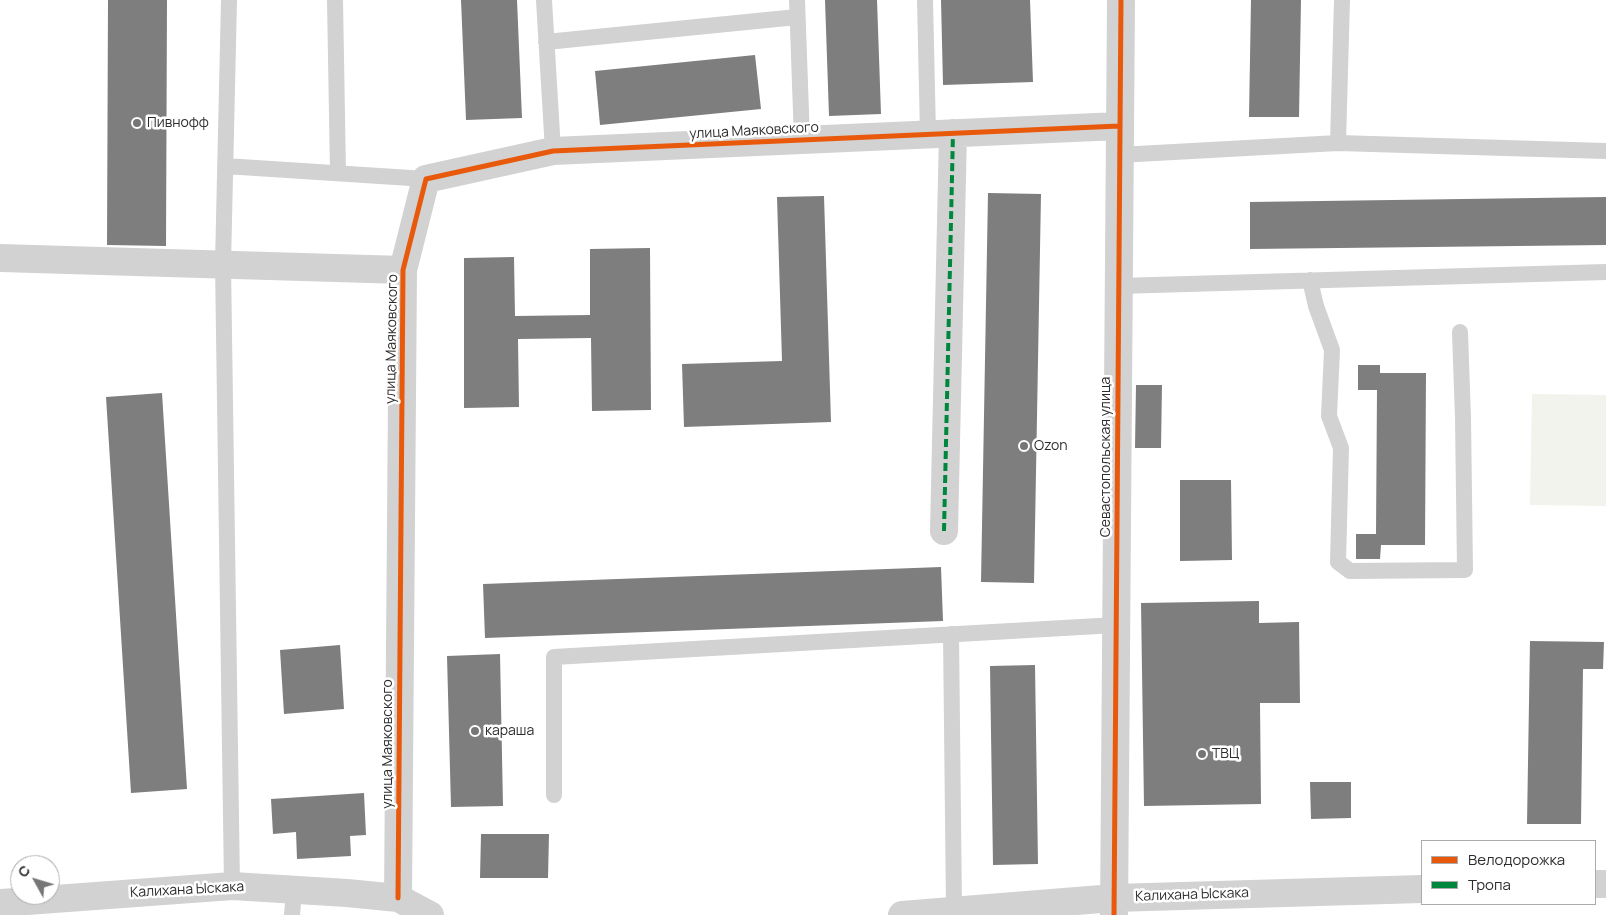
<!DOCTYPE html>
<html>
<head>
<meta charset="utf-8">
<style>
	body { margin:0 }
	#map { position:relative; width:1606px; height:915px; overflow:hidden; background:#fff; font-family:Manrope,sans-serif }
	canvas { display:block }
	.legend { position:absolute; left:1421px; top:840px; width:175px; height:65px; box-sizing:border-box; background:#fff; border:1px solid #ababab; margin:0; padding:6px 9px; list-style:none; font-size:15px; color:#2d2d2d }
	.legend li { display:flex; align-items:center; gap:10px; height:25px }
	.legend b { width:25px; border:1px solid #ababab }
	.north { position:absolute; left:10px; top:855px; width:50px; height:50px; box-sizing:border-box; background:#fff; border:1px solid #ababab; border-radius:50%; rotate:309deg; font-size:14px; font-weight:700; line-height:20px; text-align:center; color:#2d2d2d }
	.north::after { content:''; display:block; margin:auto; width:18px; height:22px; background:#767676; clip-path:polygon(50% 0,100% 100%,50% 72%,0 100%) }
</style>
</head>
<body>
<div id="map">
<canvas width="1606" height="915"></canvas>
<ul class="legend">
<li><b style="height:6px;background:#e8590c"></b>Велодорожка</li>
<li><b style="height:6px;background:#00873e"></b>Тропа</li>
</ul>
<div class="north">С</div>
</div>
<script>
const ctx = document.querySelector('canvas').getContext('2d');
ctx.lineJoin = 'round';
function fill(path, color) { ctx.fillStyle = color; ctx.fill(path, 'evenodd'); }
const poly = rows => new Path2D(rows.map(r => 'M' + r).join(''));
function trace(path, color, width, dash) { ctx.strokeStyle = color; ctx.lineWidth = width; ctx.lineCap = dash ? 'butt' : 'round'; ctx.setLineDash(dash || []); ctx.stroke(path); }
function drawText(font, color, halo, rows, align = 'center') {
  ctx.font = font + ' Manrope,sans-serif'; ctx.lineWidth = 5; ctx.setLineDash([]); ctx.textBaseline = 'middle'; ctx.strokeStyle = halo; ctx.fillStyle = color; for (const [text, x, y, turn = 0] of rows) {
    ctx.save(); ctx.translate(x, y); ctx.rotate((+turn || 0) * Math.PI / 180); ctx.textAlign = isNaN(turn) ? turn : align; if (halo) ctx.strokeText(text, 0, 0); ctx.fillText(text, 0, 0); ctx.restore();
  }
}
fill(poly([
	[1532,394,1606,395,1606,506,1530,505]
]), '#f1f3ec');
fill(poly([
	[108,0,167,0,166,246,107,245],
	[461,0,517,0,522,118,466,120],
	[825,0,877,0,881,114,829,116],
	[941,0,1030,0,1033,82,943,85],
	[1251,0,1301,0,1299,117,1249,117],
	[755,55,761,109,600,125,595,71],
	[988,193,1041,194,1034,583,981,582],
	[824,196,831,422,684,427,682,364,782,361,777,197],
	[1606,197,1606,245,1250,249,1250,202],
	[650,248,651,410,592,411,591,338,518,339,519,407,464,408,464,258,514,257,515,316,590,315,590,249],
	[1358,365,1380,365,1380,373,1426,373,1425,545,1381,545,1380,559,1356,559,1356,534,1376,534,1377,390,1358,390],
	[1136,385,1162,385,1161,448,1135,448],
	[162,393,187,789,131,793,106,397],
	[1180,480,1231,480,1232,560,1180,561],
	[941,567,943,621,485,638,483,584],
	[1259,601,1259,623,1299,622,1300,703,1260,703,1261,804,1144,806,1141,603],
	[1530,641,1604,642,1603,669,1583,669,1581,824,1527,824],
	[340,645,344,709,284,714,280,650],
	[500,654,503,806,451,807,447,656],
	[1035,665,1038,864,993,865,990,666],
	[1310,782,1351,782,1351,818,1311,819],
	[364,793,366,835,350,836,351,856,297,859,296,832,273,834,271,799],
	[481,834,549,834,548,878,480,878]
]), '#7e7e7e');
trace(poly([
	[229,0,223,264,232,886],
	[335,0,338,173],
	[544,0,553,151],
	[797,0,802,140],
	[925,0,928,134],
	[546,42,797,17],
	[1338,143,1606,151],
	[1119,155,1338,143,1342,0],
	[225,166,426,179],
	[1310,280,1316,306,1332,350,1329,416,1341,448,1338,562,1350,571,1465,570,1463,418,1460,332],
	[1118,286,1606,272],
	[951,634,954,910],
	[554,795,554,657,1116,625],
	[292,915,294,890]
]), '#d2d2d2', 16);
trace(poly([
	[0,258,403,270],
	[944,531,953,133],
	[1595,884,1606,884],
	[398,898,403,270,426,179,553,151,1119,126],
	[0,903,232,886,347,893,398,898,430,915],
	[902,915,1114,898,1422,889],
	[1114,915,1121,0]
]), '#d2d2d2', 28);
trace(poly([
	[944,531,953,133]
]), '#00873e', 4, [8, 4]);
trace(poly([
	[398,898,403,270,426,179,553,151,1119,126],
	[1114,915,1121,0]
]), '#e8590c', 5);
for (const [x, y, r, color] of [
	[137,123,5,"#767676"],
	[1024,446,5,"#767676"],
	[475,731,5,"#767676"],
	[1202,754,5,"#767676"]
]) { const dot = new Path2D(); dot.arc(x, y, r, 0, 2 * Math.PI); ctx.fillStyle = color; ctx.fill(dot); trace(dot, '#fff', 2); }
drawText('14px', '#2d2d2d', '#fff', [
	["Пивнофф",147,123],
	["Ozon",1034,446],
	["караша",485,731],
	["ТВЦ",1212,754]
], 'left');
drawText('14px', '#2d2d2d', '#fff', [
	["улица Маяковского",754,131,-3],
	["улица Маяковского",392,339,-89],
	["Севастопольская улица",1106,457,-90],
	["улица Маяковского",388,744,-90],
	["Калихана Ыскака",187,890,-3],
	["Калихана Ыскака",1192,895,-2]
]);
</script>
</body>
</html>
